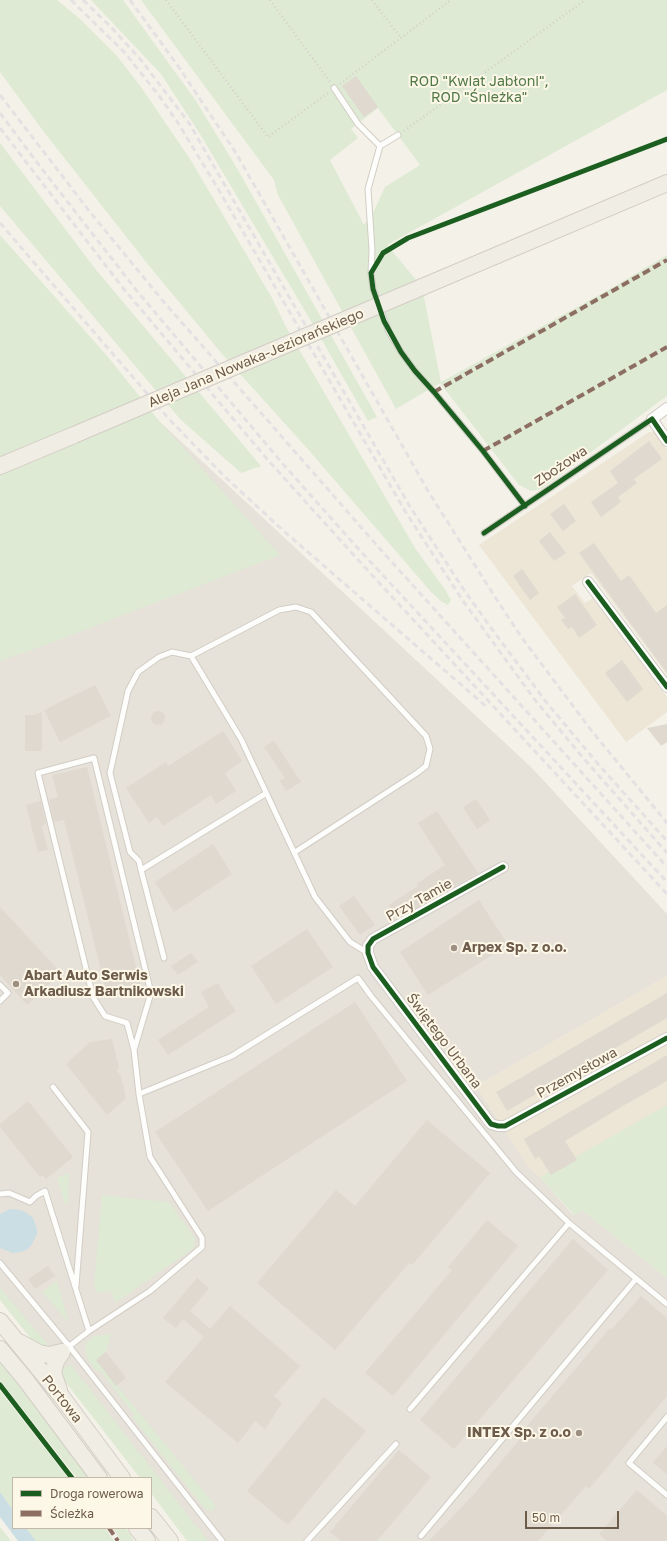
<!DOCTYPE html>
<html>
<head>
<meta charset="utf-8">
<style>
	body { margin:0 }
	#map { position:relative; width:667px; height:1541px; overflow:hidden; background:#f4f1e8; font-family:"Golos Text",sans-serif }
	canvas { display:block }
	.legend { position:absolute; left:12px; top:1477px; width:140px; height:52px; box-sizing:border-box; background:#fdf7e7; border:1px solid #c4b9a9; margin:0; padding:5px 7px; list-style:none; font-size:12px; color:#6e5c4b }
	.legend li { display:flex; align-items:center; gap:8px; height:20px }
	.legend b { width:20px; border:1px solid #c4b9a9 }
	.scale { position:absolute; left:525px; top:1511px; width:94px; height:18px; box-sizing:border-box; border:2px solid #6e5c4b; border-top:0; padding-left:5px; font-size:12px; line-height:14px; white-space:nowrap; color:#6e5c4b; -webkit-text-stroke:3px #fdf7e7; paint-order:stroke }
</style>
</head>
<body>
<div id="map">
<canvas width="667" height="1541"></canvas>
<ul class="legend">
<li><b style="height:5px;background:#1b5e20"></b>Droga rowerowa</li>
<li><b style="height:5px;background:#8d6e63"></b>Ścieżka</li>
</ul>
<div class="scale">50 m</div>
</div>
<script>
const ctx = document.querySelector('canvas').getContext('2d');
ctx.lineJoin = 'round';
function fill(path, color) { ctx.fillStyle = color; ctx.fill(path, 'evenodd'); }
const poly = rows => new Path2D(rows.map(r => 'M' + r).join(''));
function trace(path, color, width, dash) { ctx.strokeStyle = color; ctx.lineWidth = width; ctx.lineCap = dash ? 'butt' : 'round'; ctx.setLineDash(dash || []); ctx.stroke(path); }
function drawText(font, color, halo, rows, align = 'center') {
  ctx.font = font + ' "Golos Text",sans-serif'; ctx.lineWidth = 4; ctx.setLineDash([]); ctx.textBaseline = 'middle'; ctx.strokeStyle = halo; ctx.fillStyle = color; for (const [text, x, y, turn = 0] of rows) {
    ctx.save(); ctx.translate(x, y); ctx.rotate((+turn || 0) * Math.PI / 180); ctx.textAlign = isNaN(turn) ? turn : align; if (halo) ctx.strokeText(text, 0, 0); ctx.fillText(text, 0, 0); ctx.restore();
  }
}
fill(poly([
	[649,432,655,432,667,450,667,675,591,573,572,586,585,603,593,598,667,697,667,712,626,742,479,545],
	[667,976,667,1278,583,1211,574,1215,540,1177,529,1168,476,1086]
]), '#ede5d5');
fill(poly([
	[160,422,532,768,667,914,667,976,476,1086,529,1168,540,1177,573,1215,583,1211,667,1278,667,1541,195,1541,151,1478,146,1478,37,1339,0,1297,0,492]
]), '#e6e1d9');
fill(poly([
	[0,0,57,0,80,19,117,56,141,87,190,159,272,298,286,327,415,548,446,591,451,600,448,605,442,602,432,593,306,447,222,354,146,262,44,132,0,72],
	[91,0,123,0,196,101,238,170,377,417,368,421,311,321,200,134,161,74],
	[141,0,667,0,667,90,387,245,422,287,441,382,610,289,667,255,667,396,541,489,531,491,519,485,440,383,396,409,278,195,274,180],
	[378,108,420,165,385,187,374,211,364,225,330,160,358,138,351,129],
	[0,143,97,271,261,466,241,473,180,419,0,206],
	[0,235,108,357,160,422,280,555,48,644,0,661],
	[667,1105,667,1278,583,1211,574,1215,540,1177],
	[69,1173,68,1203,67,1204,65,1203,57,1178],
	[102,1195,169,1202,195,1238,194,1248,115,1303,111,1291,97,1293,94,1285],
	[57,1281,69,1323,42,1292],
	[0,1288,50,1347,37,1345,31,1339,0,1300],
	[111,1334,106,1352,96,1360,216,1506,213,1510,210,1511,204,1508,132,1417,134,1415,100,1370,97,1372,88,1360,85,1351,85,1345,87,1342,94,1336],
	[0,1362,12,1377,89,1478,77,1478,0,1380],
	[68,1365,72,1366,208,1541,187,1541,151,1493,151,1478,140,1478,64,1380,62,1373,64,1368],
	[0,1391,68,1478,13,1478,13,1510,0,1492],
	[0,1527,11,1541,0,1541],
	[26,1528,105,1528,114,1541,36,1541],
	[113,1528,126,1528,134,1541,121,1541]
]), '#deead3');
fill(poly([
	[13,1209,24,1211,33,1218,37,1229,37,1234,32,1244,29,1248,24,1251,13,1253,0,1248,0,1214,8,1210],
	[0,1492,13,1510,13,1528,26,1528,36,1541,18,1541,0,1517]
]), '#cadee3');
fill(poly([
	[356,76,378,107,364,117,342,86],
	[649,441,662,459,634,479,637,483,618,497,621,502,601,517,591,502,618,483,610,471],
	[564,504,576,521,563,531,550,514],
	[550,532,566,553,554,561,539,541],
	[594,543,621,581,629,575,656,613,667,605,667,673,579,553],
	[522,569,539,593,530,600,513,576],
	[575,594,597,625,579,638,572,627,568,629,561,620,565,618,557,607],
	[622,660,643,689,627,702,605,673],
	[95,685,111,716,60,742,44,710],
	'151 718a7 7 0 1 1 14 0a7 7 0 1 1-14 0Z',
	[42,712,42,751,25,751,25,715,35,715],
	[667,724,667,742,661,746,647,728],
	[223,731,242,761,225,773,236,791,216,804,211,795,163,826,157,817,149,823,126,788,166,762,168,766],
	[274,741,301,782,286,791,280,781,285,778,264,747],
	[87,767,142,991,108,999,64,820,54,822,49,799,58,797,52,775],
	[476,799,490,820,477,829,463,807],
	[41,801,46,824,42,826,48,850,38,852,26,805],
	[437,811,478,873,398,918,389,905,418,886,417,884,425,878,445,865,418,823],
	[213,844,232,874,174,912,155,882],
	[354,896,375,925,360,935,339,906],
	[479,900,508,945,428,995,400,952],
	[0,907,61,973,27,1005,0,975],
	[307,929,333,967,276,1004,251,966],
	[191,953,198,962,178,975,171,966],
	[218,983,225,996,236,1011,168,1055,158,1040,209,1007,201,992],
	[667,993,667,1018,507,1111,496,1092],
	[355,1002,407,1081,208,1211,155,1132],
	[112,1039,119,1068,116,1070,121,1076,126,1098,107,1115,66,1064,90,1042],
	[667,1055,667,1081,621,1107,565,1141,577,1160,551,1175,539,1156,535,1159,524,1139],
	[28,1101,73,1157,46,1179,43,1175,40,1177,0,1127,0,1124],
	[427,1120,490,1173,412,1265,409,1263,335,1350,257,1283,336,1190,355,1206],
	[487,1220,518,1246,393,1396,365,1373,452,1270,448,1267],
	[573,1239,608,1270,454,1449,420,1420],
	[48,1266,55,1276,35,1289,28,1279],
	[197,1278,209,1288,190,1311,210,1329,230,1306,300,1366,274,1396,282,1403,265,1429,255,1421,238,1443,165,1382,204,1337,183,1319,176,1328,163,1318],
	[641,1296,667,1318,667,1396,589,1489,586,1486,538,1541,429,1541,475,1493,524,1434,522,1432,610,1328,612,1329],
	[106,1352,126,1378,116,1386,96,1360],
	[324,1397,366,1431,288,1525,247,1491],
	[667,1446,667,1474,653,1463],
	[399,1450,431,1477,377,1541,341,1541,330,1532],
	[637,1490,667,1516,667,1541,607,1541,599,1534]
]), '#e0d9d0');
const service = poly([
	[334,88,358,124,380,146,368,189,372,250,371,273,373,289,389,332,401,352,415,371,434,392,483,451,525,506],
	[380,146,398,135],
	[484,533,652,419],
	[191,656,172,652,159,657,138,672,128,691,110,773,130,852,139,861,141,870,265,794],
	[295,852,417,773,426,766,430,749,426,736,311,612,296,607,279,610,191,656,241,739,315,897,350,942,368,953],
	[141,870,164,958],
	[0,985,8,993,0,1001],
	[134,1050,127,1023,105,1016,93,997,38,773,94,758,151,993,134,1050,139,1094],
	[53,1087,88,1132,76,1286],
	[0,1194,9,1193,30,1202,36,1196,45,1191,89,1331],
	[0,1263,69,1346,222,1541],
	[63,1351,89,1331,150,1291,202,1247,202,1238,150,1157,139,1094,232,1056,358,978,371,996,516,1172,569,1223,667,1304],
	[410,1409,569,1223],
	[667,1417,629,1463,667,1495],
	[421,1536,636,1279],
	[307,1541,396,1444]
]);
const minor = poly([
	[667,408,652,419,667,441],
	[588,582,667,687],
	[503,867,373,939,368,946,368,953,373,967,491,1124,498,1126,505,1126,667,1038]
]);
const primary = poly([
	[422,287,667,183],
	[0,466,74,435],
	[0,1321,62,1397,122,1478],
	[21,1343,39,1353,49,1355,62,1352],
	[0,1349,25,1379,99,1478],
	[59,1390,53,1373,56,1361,62,1352],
	[151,1517,170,1541],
	[137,1528,147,1541]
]);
trace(service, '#d2cdc5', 7);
trace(minor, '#d2cdc5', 12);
trace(primary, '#d3cdc5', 18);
trace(poly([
	[166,0,268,137,328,93],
	[270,0,330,82],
	[372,0,401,38],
	[340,84,451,0],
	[404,131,585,0]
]), '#d6d0ca', 2.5, [1, 3]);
trace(service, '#fdfdfc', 5);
trace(minor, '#fdfdfc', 10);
trace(primary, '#f0ede5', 16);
trace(poly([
	[71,0,125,53,160,97,178,123,217,187,405,511,463,601,535,700,579,753,667,853],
	[83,0,110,26,141,60,189,123,409,505,464,590,494,632,547,703,598,764,667,841],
	[130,0,178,66,236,153,428,491,495,597,522,638,591,730,667,823],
	[0,95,90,212,163,301,381,550,667,867],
	[0,113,42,169,137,291,283,464,354,544,667,882],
	[0,128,123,288,267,459,370,573,667,894],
	[0,223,169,419,225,477,286,533,488,708]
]), '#e4e1e3', 3, [6, 4]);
const primaryBridge = poly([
	[74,435,422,287]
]);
trace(primaryBridge, '#d3cdc5', 18, []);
trace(primaryBridge, '#f0ede5', 16);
trace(poly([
	[434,392,667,260],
	[483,451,667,347],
	[109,1528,118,1541]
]), '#8d6e63', 4, [8, 4]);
trace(poly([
	[525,506,483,451,434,392,415,371,401,352,384,321,373,289,371,273,383,253,408,238,667,139],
	[484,533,652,419,667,441],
	[588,582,667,687],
	[503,867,373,939,368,946,368,953,373,967,491,1124,498,1126,505,1126,667,1038],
	[0,1385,72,1478]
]), '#1b5e20', 5);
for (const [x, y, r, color] of [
	[454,948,4,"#9d9082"],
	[16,984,4,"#9d9082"],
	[579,1433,4,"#9d9082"]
]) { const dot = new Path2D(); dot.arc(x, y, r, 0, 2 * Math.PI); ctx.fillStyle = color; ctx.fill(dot); trace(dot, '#fdf7e7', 1.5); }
drawText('14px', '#507947', '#fdf7e7', [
	["ROD \"Kwiat Jabłoni\",",479,82],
	["ROD \"Śnieżka\"",479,98]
]);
drawText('14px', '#6e5c4b', '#fdf7e7', [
	["Aleja Jana Nowaka-Jeziorańskiego",256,358,-23],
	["Zbożowa",561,466,-34],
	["Przy Tamie",419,900,-29],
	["Świętego Urbana",444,1041,53],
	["Przemysłowa",577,1073,-29],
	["Portowa",62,1399,52]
]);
drawText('bold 14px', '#6e5c4b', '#fdf7e7', [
	["Arpex Sp. z o.o.",462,948],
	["Abart Auto Serwis",24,976],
	["Arkadiusz Bartnikowski",24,992],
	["INTEX Sp. z o.o",571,1433,"right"]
], 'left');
</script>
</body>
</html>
